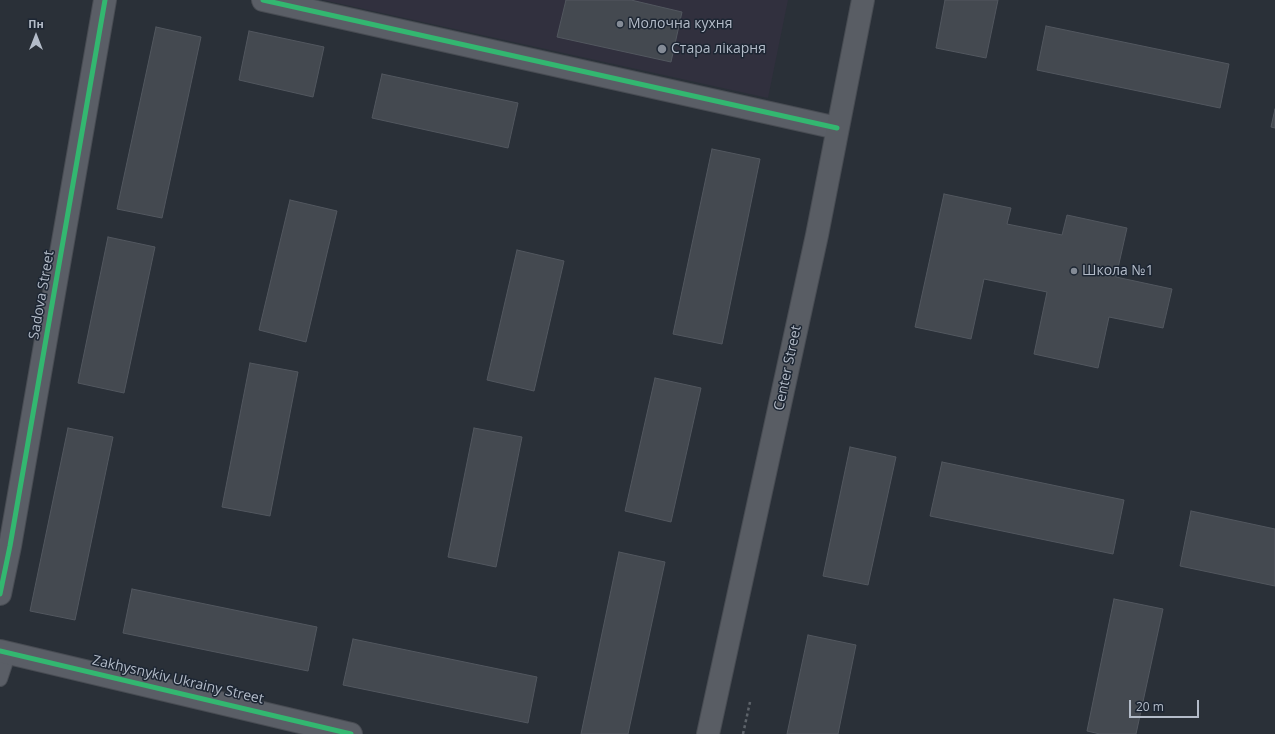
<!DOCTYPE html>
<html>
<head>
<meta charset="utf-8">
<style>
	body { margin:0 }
	#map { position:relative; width:1275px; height:734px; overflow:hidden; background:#2a3038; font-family:"Open Sans",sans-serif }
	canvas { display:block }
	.north { position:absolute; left:16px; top:16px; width:40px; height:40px; -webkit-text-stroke:3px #1d2633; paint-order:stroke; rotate:0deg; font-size:11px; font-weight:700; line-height:16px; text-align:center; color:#b4bcc9 }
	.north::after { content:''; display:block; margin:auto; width:14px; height:18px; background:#b4bcc9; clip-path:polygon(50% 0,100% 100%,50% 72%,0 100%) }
	.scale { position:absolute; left:1129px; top:700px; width:70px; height:18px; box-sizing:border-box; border:2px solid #b4bcc9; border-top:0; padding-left:5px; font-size:12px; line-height:14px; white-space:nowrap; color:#b4bcc9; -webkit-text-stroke:3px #1d2633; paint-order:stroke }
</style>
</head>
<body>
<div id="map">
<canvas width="1275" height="734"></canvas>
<div class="north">Пн</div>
<div class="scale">20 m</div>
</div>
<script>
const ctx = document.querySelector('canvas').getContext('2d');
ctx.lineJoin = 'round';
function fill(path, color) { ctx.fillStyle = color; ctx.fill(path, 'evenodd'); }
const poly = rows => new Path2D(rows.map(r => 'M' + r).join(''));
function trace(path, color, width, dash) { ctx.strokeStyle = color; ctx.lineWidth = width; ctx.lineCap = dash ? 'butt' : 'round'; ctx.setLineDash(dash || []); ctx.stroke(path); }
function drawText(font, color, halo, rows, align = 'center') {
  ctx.font = font + ' "Open Sans",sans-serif'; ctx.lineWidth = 3; ctx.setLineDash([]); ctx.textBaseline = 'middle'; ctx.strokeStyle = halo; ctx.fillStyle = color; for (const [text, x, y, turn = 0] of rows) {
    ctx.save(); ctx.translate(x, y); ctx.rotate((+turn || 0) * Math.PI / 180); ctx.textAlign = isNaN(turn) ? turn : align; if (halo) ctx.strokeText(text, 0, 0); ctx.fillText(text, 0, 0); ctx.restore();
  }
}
fill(poly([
	[323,0,788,0,768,98]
]), '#31303e');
const building = poly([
	[566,0,631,0,682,12,671,62,557,37,566,0],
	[945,0,998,0,986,58,936,48,945,0],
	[1046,26,1229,64,1220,108,1037,70,1046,26],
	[156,27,201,37,162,218,117,209,156,27],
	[249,31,324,47,313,97,239,80,249,31],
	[382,74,518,103,508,148,372,118,382,74],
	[1275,109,1275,128,1271,127,1275,109],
	[712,149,760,159,722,344,673,334,712,149],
	[944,194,1011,208,1007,224,1062,235,1067,215,1127,228,1116,277,1172,289,1163,328,1109,317,1098,368,1034,354,1047,292,984,279,971,339,915,327,944,194],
	[290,200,337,211,306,342,259,330,290,200],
	[108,237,155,247,124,393,78,383,108,237],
	[517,250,564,261,534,391,487,380,517,250],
	[250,363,298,372,270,516,222,507,250,363],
	[655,378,701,388,671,522,625,511,655,378],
	[68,428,113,437,75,620,30,611,68,428],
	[474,428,522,437,496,567,448,557,474,428],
	[850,447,896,457,868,585,823,576,850,447],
	[942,462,1124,500,1113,554,930,516,942,462],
	[1191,511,1275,529,1275,586,1180,566,1191,511],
	[619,552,665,562,628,734,581,734,619,552],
	[132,589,317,627,308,671,123,633,132,589],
	[1114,599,1163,609,1136,734,1100,734,1087,731,1114,599],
	[808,635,856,645,838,734,787,734,808,635],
	[353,639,537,677,528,723,343,685,353,639]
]);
fill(building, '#444950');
trace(building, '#52575f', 1);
const service = poly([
	[0,679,9,652]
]);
const minor = poly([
	[263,0,837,128],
	[0,594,10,546,105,0],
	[0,651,351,734]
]);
const secondary = poly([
	[708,734,817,235,863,0]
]);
trace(service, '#484c53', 16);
trace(minor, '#484c53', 24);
trace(secondary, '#484c53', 24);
trace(poly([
	[743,734,750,702]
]), '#5d636a', 2.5, [3, 3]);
trace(service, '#5a5e66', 14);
trace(minor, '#5a5e66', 22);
trace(secondary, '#595d64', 22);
trace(poly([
	[263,0,837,128],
	[0,594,10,546,105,0],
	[0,651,351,734]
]), '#33b770', 5);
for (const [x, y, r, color] of [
	[620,24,4,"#848b96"],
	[662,49,5,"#848b96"],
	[1074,271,4,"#848b96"]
]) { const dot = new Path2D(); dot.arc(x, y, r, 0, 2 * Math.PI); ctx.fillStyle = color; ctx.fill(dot); trace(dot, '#1d2633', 1.5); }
drawText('14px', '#b4bcc9', '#1d2633', [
	["Молочна кухня",628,24],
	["Стара лікарня",671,49],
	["Школа №1",1082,271]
], 'left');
drawText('14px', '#b4bcc9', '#1d2633', [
	["Sadova Street",42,295,-80],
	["Center Street",788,368,-78],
	["Zakhysnykiv Ukrainy Street",178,680,13]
]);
</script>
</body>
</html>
